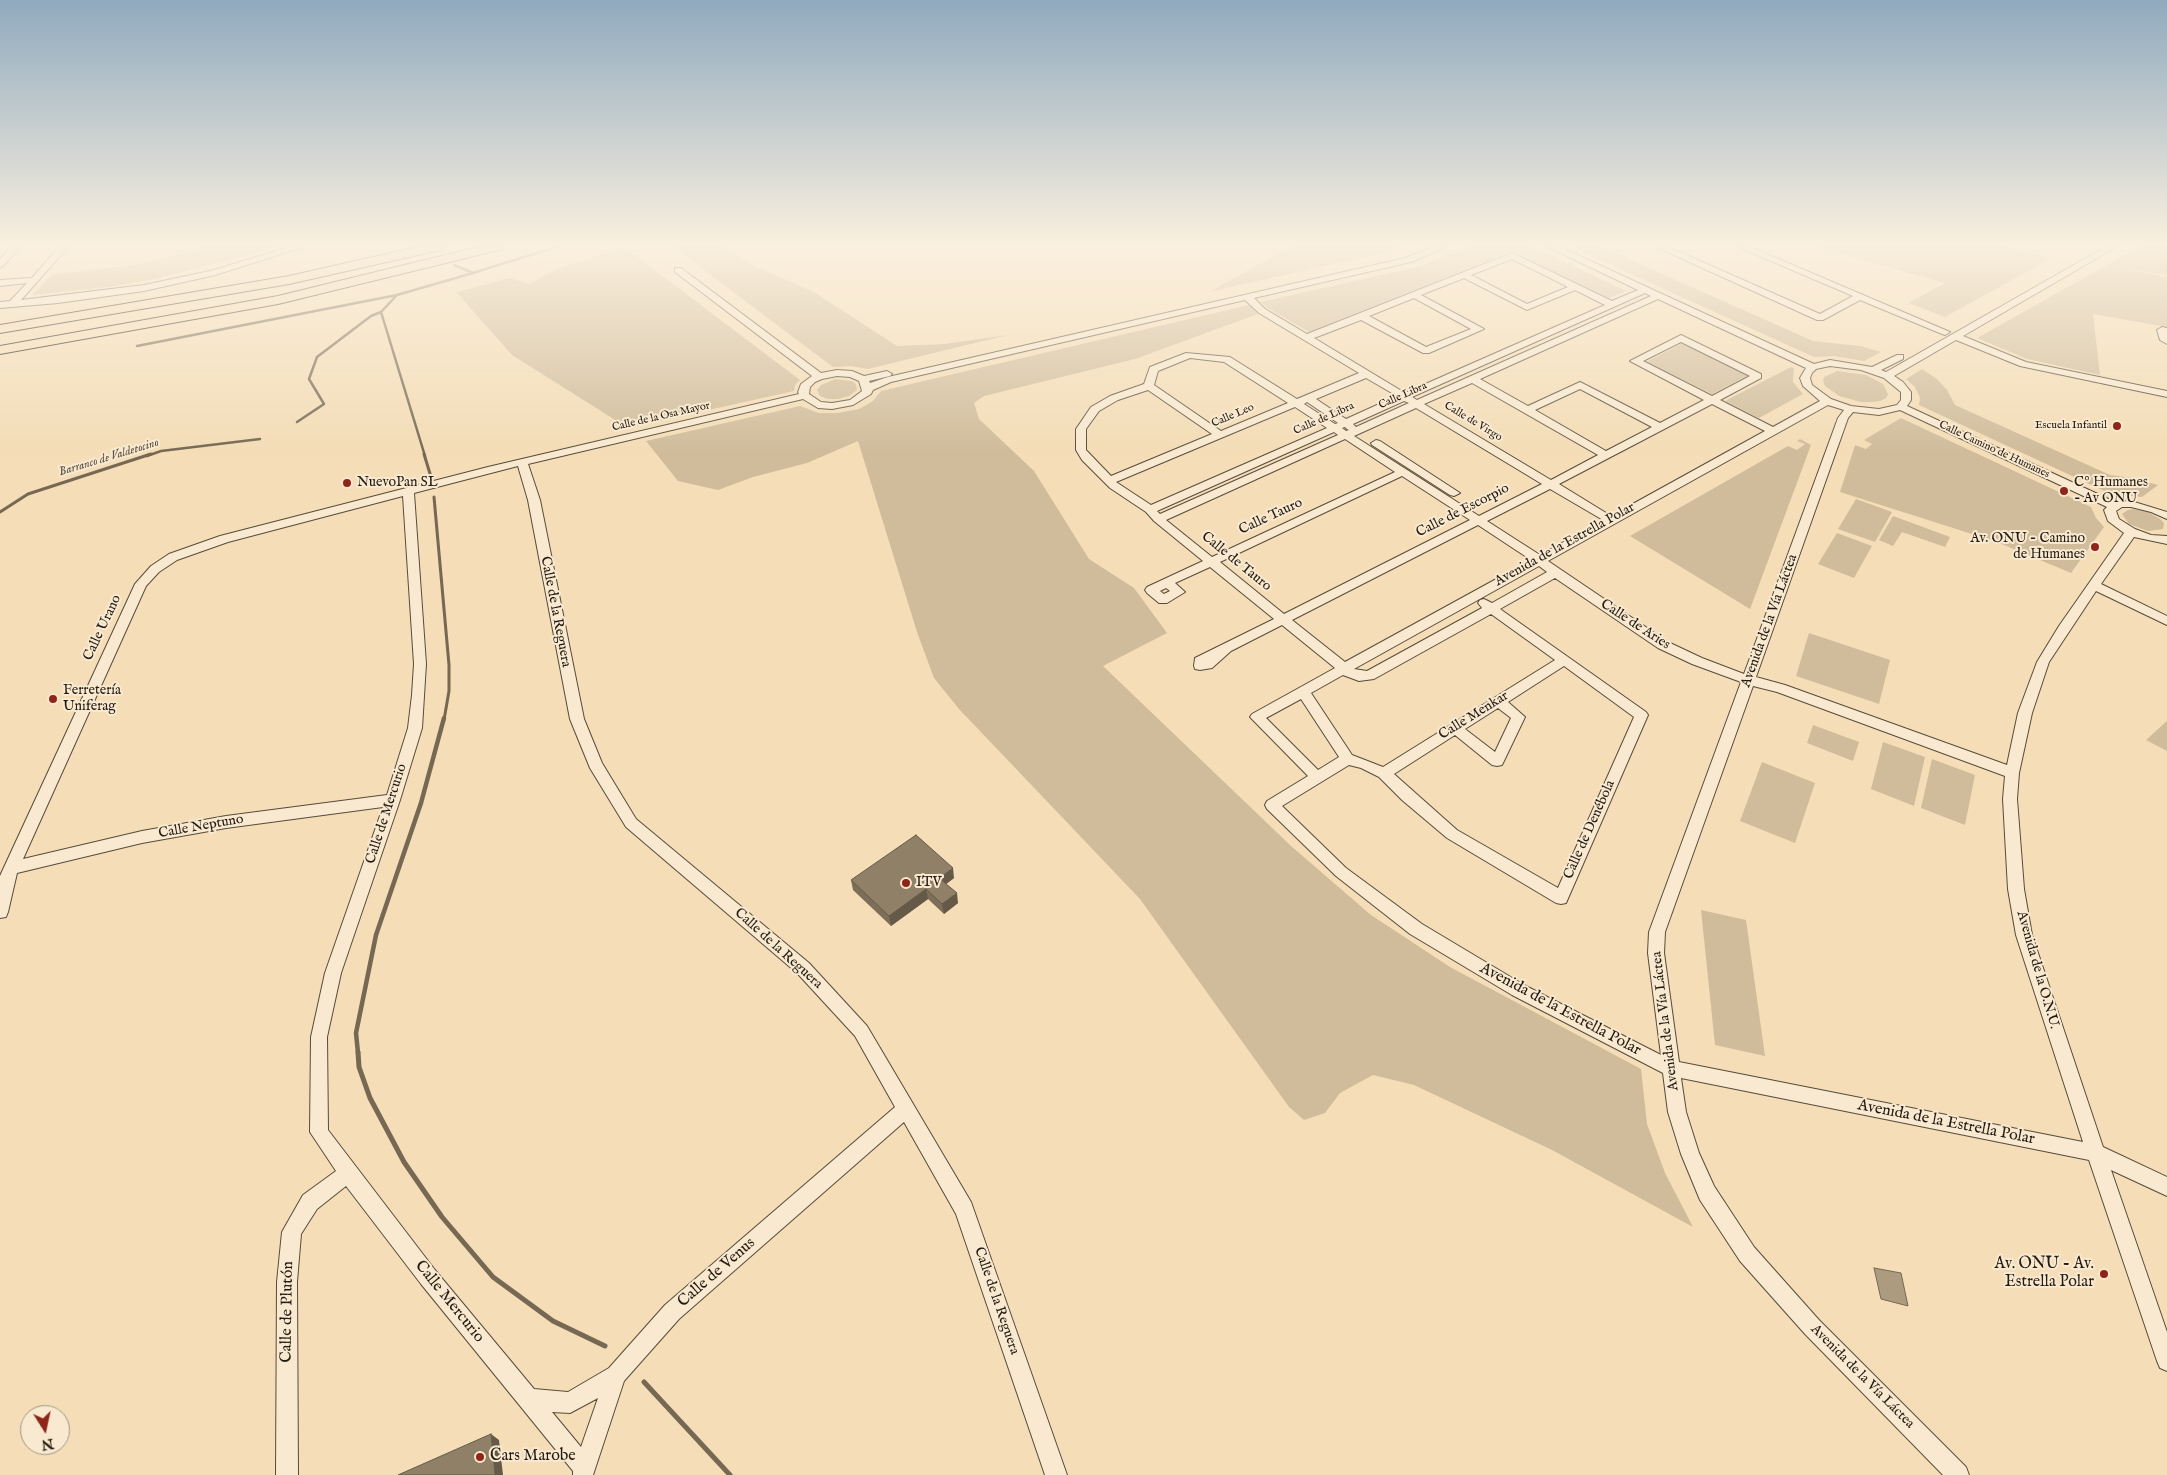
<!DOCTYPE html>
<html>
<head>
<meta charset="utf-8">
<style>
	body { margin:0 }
	#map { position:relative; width:2167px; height:1475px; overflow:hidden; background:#f4ddb7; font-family:"IM FELL English",serif }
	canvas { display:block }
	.north { position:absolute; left:20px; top:1405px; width:50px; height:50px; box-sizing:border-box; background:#f8e9d0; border:1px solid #a39784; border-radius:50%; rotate:170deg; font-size:14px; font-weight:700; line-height:20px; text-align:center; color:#231b11 }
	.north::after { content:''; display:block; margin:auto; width:18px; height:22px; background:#8f2418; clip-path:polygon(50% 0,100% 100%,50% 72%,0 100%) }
</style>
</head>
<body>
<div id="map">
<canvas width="2167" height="1475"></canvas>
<div class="north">N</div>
</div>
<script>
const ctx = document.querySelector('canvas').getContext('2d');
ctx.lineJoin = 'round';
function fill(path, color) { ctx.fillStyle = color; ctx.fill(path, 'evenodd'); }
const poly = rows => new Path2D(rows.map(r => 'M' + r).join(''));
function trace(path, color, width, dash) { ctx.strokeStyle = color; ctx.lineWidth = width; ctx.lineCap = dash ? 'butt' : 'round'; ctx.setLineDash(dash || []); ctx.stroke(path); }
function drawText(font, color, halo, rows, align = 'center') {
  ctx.font = font + ' "IM FELL English",serif'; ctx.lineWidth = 4; ctx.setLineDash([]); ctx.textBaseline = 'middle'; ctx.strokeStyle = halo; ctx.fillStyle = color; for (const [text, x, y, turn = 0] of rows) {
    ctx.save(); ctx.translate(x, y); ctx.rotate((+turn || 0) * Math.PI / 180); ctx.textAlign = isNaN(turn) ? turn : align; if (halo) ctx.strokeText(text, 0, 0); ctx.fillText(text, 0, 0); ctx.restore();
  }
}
fill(poly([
	[196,246,282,246,159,278,116,286,32,295,53,274,135,265,199,250],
	[672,246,723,246,750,264,814,292,897,346,944,344,1008,335,868,369,851,366,833,367],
	[1292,246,1400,246,1379,254,1209,292],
	[1471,246,1531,246,1626,291,1609,298,1510,252,1309,332,1269,309,1261,302,1420,266],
	[1569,246,1600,246,1813,341,1860,346,1881,352,1864,361,1834,356,1814,357],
	[1812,246,2002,246,2052,258,1945,317,1908,303,1945,283],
	[2141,246,2167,246,2167,275,2119,268,2167,277,2167,327,2093,314,2100,375,2027,359,1977,338],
	[624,247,800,380,795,385,794,391,628,428,512,355,456,292,510,278,529,284,557,269],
	[1249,305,1258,314,1135,359,984,396,974,403,979,419,1034,471,1089,559,1134,588,1167,633,1103,666,1291,846,1371,915,1450,967,1641,1069,1647,1124,1665,1173,1693,1227,1552,1150,1414,1085,1373,1075,1340,1093,1325,1113,1304,1120,1289,1107,1140,899,959,709,934,678,917,632,858,441,807,463,753,477,718,490,678,481,646,441,800,406,819,413,837,413,859,409,873,401,881,391],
	[1683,343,1749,375,1712,394,1646,362],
	[1791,367,1794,368,1793,382,1803,394,1759,418,1725,401],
	[1922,369,1937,379,1947,390,1955,405,2110,475,2133,478,2158,485,2142,497,2111,494,1919,405,1920,398,1915,387,1906,379],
	[1837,371,1866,375,1883,384,1888,394,1886,398,1880,401,1871,402,1861,402,1839,396,1825,386,1823,381,1824,377],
	[835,379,852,381,856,384,857,390,849,396,838,399,828,399,820,396,817,390,821,385],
	[1901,418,2091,507,2096,518,2104,527,2071,573,1997,542,1840,492,1855,445,1866,449,1872,444,1864,440],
	[1800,439,1811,445,1750,609,1630,536,1788,446,1797,450,1805,444,1797,441],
	[1856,499,1892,512,1875,542,1838,529],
	[2133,509,2148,512,2160,519,2164,523,2163,529,2148,531,2129,524,2122,514,2128,510],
	[1893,516,1950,537,1945,547,1902,532,1893,546,1879,540],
	[1837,533,1872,546,1854,578,1818,564],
	[1809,633,1890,660,1879,704,1796,676],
	[2167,721,2167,751,2146,740],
	[1813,725,1859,742,1853,761,1807,743],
	[1883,742,1925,757,1914,806,1871,789],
	[1932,759,1975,775,1965,825,1921,808],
	[1762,762,1815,783,1795,843,1740,821],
	[1701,910,1746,920,1765,1056,1715,1045]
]), '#d0bc9b');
const water = poly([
	[1874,1268,1901,1273,1908,1306,1881,1299,1874,1268]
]);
fill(water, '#ad9b7f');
trace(water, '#766853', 1);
trace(poly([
	[473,273,559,246],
	[381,312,425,456],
	[137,346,397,295],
	[297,422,324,404,309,379,317,357,371,316,381,312,397,295,473,273,454,265],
	[147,456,161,451,260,439]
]), '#766853', 2.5);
trace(poly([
	[424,454,431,477],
	[434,497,449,665,449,691,444,720],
	[0,512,28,494,151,454]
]), '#766853', 3);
trace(poly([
	[358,1053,356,1033,376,935,421,803,444,718]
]), '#766853', 4.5);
trace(poly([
	[358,1052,359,1067,370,1098,404,1162,442,1217,493,1277,553,1321,605,1346],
	[644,1382,730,1475]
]), '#766853', 5);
const minor = poly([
	[12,246,21,246,3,266,0,267,0,259,12,246],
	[60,246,69,246,21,300,144,285,210,271,293,246,307,246,215,275,144,291,58,303,0,308,0,302,10,301,27,283,0,286,0,280,32,278,60,246],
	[1436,246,1449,246,1411,262,1254,298,1265,309,1307,334,1512,253,1612,301,1638,290,1546,246,1558,246,1814,364,1830,360,1872,367,1897,355,1903,355,1903,359,1881,370,1886,372,2107,246,2118,246,1963,336,2026,362,2167,391,2167,397,2020,366,1956,340,1894,376,1903,382,1911,392,1911,400,1907,406,2115,502,2131,501,2167,512,2167,519,2151,512,2131,507,2122,507,2116,511,2119,519,2135,529,2151,535,2167,536,2167,544,2134,537,2101,584,2167,616,2167,625,2096,591,2049,662,2032,713,2019,773,2017,799,2024,889,2032,935,2103,1147,2167,1177,2167,1196,2111,1170,2167,1332,2167,1371,2160,1368,2157,1361,2089,1160,1681,1078,1686,1112,1699,1153,1714,1186,1754,1247,1819,1320,1966,1467,1969,1475,1943,1475,1805,1334,1740,1261,1700,1200,1681,1154,1668,1112,1663,1073,1512,995,1410,934,1336,876,1267,809,1265,805,1267,801,1308,776,1250,717,1252,714,1335,668,1282,625,1231,651,1212,668,1200,670,1195,669,1194,666,1195,658,1274,619,1210,567,1175,583,1185,592,1167,603,1159,603,1147,593,1145,590,1147,587,1203,561,1154,521,1146,512,1110,488,1082,460,1076,450,1076,429,1091,407,1110,396,1144,384,1150,367,1186,353,1230,357,1297,399,1359,373,1259,313,1245,300,891,382,873,390,871,394,853,405,832,409,818,408,803,399,528,464,540,500,584,719,602,763,636,819,809,963,867,1026,971,1202,1067,1475,1045,1475,956,1214,904,1122,679,1319,624,1381,593,1475,573,1475,573,1471,421,1284,346,1186,317,1209,301,1234,297,1282,298,1475,276,1475,277,1282,282,1232,303,1195,336,1171,310,1132,311,1037,325,973,383,807,226,828,142,843,17,873,8,912,6,917,0,918,0,876,135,584,151,566,169,554,220,536,488,467,799,394,798,392,801,384,812,376,675,272,675,268,681,268,821,373,837,370,852,371,864,376,887,371,892,374,890,376,869,381,870,383,888,377,1405,258,1436,246],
	[1512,259,1568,287,1527,304,1471,275,1512,259],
	[1464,278,1527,310,1575,290,1605,305,1405,393,1314,338,1361,320,1423,353,1429,353,1484,329,1421,295,1464,278],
	[1645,293,1651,296,1417,400,1412,397,1645,293],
	[1414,298,1471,329,1426,347,1369,316,1414,298],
	[1658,299,1806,368,1800,378,1803,386,1820,401,1773,427,1720,400,1761,378,1761,374,1681,335,1630,361,1704,400,1660,423,1580,382,1528,406,1480,379,1658,299],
	[1681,342,1750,376,1712,396,1643,361,1681,342],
	[1190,358,1224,362,1288,403,1221,431,1154,385,1158,371,1190,358],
	[1830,366,1861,370,1884,378,1901,392,1901,400,1897,405,1879,409,1851,406,1831,399,1812,385,1810,378,1812,373,1816,369,1830,366],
	[837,376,850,377,859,381,862,391,850,400,832,403,821,402,809,394,810,387,815,382,822,379,837,376],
	[1366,378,1397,396,1346,419,1316,399,1366,378],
	[1472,383,1598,455,1551,480,1424,404,1472,383],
	[1580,389,1652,427,1606,451,1535,410,1580,389],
	[1148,390,1212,434,1111,476,1086,450,1086,429,1099,411,1118,400,1148,390],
	[1404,401,1409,403,1356,427,1353,424,1404,401],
	[1307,402,1338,423,1335,424,1304,404,1307,402],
	[1712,404,1765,431,1611,516,1559,484,1712,404],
	[1828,405,1844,410,1838,418,1744,674,1702,658,1668,642,1548,561,1828,405],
	[1295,407,1327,428,1151,505,1116,482,1295,407],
	[1416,408,1542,484,1479,516,1354,436,1416,408],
	[1900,410,2107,507,2104,510,2108,521,2124,533,2059,626,2037,662,2018,713,2007,765,1785,685,1756,677,1848,418,1853,412,1879,415,1900,410],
	[1345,427,1347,429,1349,430,1346,431,1342,428,1345,427],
	[1334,432,1338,435,1160,514,1157,511,1334,432],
	[1345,439,1395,472,1212,557,1166,520,1345,439],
	[518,466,528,500,570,719,590,768,626,827,797,973,855,1036,895,1107,665,1305,609,1368,568,1392,534,1389,435,1270,328,1130,327,1037,341,973,400,800,422,728,426,664,414,493,518,466],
	[1402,476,1470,520,1284,614,1220,562,1402,476],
	[1550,489,1603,520,1540,555,1487,521,1550,489],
	[403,496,414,664,412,695,408,728,387,795,226,816,142,831,23,859,146,586,159,572,177,560,228,542,403,496],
	[1478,525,1531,560,1345,662,1292,620,1478,525],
	[1539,566,1547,572,1492,603,1484,599,1480,600,1478,603,1482,608,1367,671,1354,669,1539,566],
	[1555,578,1658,648,1692,664,1741,682,1649,932,1648,953,1661,1055,1524,985,1422,924,1346,868,1282,806,1349,765,1361,768,1379,777,1402,800,1447,838,1556,903,1561,904,1566,903,1648,715,1646,712,1500,609,1555,578],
	[1166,588,1170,591,1164,594,1160,591,1166,588],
	[1491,614,1555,660,1383,767,1352,755,1311,693,1343,675,1359,681,1374,679,1491,614],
	[1564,666,1634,717,1558,888,1457,830,1394,774,1455,735,1492,765,1497,766,1502,765,1525,717,1508,702,1564,666],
	[1753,686,1777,692,2005,776,2003,799,2008,889,2016,935,2083,1142,1679,1062,1664,953,1665,932,1753,686],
	[1301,699,1339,757,1318,770,1266,718,1301,699],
	[1498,708,1511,718,1495,752,1465,729,1498,708],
	[598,1398,581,1447,552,1412,570,1413,598,1398],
	[1654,246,1666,246,1820,314,1853,296,1736,246,1748,246,1950,332,1945,335,1942,334,1860,300,1823,320,1817,320,1654,246],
	[2162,327,2167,328,2167,344,2160,340,2157,330,2162,327],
	[1376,440,1380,441,1460,493,1454,496,1450,495,1372,445,1371,443,1376,440]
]);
const highway = poly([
	[422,246,446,246,440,250,289,284,0,333,0,325,289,276,422,246],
	[482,246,505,246,503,249,278,304,0,354,0,346,278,296,482,246]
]);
trace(minor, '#574c3a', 2);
trace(highway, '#231b11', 2);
fill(minor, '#f8e9d0');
fill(highway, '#f4ddb7');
fill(poly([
	[954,878,946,884,958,903,944,914,928,899,891,926,853,890,851,880]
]), '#7c6e59');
fill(poly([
	[953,868,954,878,941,888,939,878],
	[926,889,928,899,891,926,889,916],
	[957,893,958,903,944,914,942,904],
	[491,1434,499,1440,503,1475,495,1475]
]), '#655a48');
const building = poly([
	[916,835,953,868,939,878,957,893,942,904,926,889,889,916,851,880,916,835],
	[491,1434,495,1475,398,1475,491,1434]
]);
fill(building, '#908067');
trace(building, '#655a48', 1);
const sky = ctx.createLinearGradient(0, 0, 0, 453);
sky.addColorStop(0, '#90aabe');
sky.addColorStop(0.54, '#faf0df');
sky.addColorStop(1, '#faf0df00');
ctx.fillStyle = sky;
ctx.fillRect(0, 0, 2167, 453);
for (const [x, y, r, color] of [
	[2117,426,5,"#8f2418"],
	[347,483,5,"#8f2418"],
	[2064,491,5,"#8f2418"],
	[2095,547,5,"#8f2418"],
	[53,699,5,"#8f2418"],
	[906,883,5,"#8f2418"],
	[2104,1274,5,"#8f2418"],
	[480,1457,5,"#8f2418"]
]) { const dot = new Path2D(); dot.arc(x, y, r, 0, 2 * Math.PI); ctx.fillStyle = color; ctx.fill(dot); trace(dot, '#f8e9d0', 2); }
drawText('11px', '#231b11', '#f8e9d0', [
	["Calle Libra",1403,396,-24],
	["Calle Leo",1233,416,-23],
	["Calle de la Osa Mayor",661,417,-13],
	["Calle de Libra",1324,419,-24],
	["Calle de Virgo",1473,422,31],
	["Calle Camino de Humanes",1994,450,25]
]);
drawText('11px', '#231b11', '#f8e9d0', [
	["Escuela Infantil",2107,426]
], 'right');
drawText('italic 12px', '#5a4e3d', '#f8e9d0', [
	["Barranco de Valdetocino",109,458,-17]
]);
drawText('14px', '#231b11', '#f8e9d0', [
	["NuevoPan SL",357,483],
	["Cº Humanes",2074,483],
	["- Av ONU",2074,499],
	["Av. ONU - Camino",2085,539,"right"],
	["de Humanes",2085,555,"right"],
	["Ferretería",63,691],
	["Uniferag",63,707],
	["ITV",916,883]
], 'left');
drawText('14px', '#231b11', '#f8e9d0', [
	["Calle de Escorpio",1463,511,-27],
	["Calle Tauro",1271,517,-25],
	["Avenida de la Estrella Polar",1565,545,-29],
	["Calle de Tauro",1236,562,39],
	["Calle de la Reguera",555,612,79],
	["Avenida de la Vía Láctea",1770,621,-70],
	["Calle de Aries",1635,625,33],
	["Calle Urano",103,628,-65],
	["Calle Menkar",1474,716,-32],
	["Calle de Mercurio",387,814,-72],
	["Calle Neptuno",201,827,-10],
	["Calle de Denébola",1590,830,-66],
	["Calle de la Reguera",778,949,42],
	["Avenida de la O.N.U.",2037,970,74],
	["Avenida de la Vía Láctea",1666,1021,-97],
	["Calle de la Reguera",996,1301,71],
	["Avenida de la Vía Láctea",1862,1377,45]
]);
drawText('16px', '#231b11', '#f8e9d0', [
	["Avenida de la Estrella Polar",1560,1010,28],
	["Avenida de la Estrella Polar",1946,1123,11],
	["Calle de Venus",717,1273,-41],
	["Calle Mercurio",449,1302,51],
	["Calle de Plutón",288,1312,-89]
]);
drawText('16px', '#231b11', '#f8e9d0', [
	["Av. ONU - Av.",2094,1265],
	["Estrella Polar",2094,1283],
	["Cars Marobe",490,1457,"left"]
], 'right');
</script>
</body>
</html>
